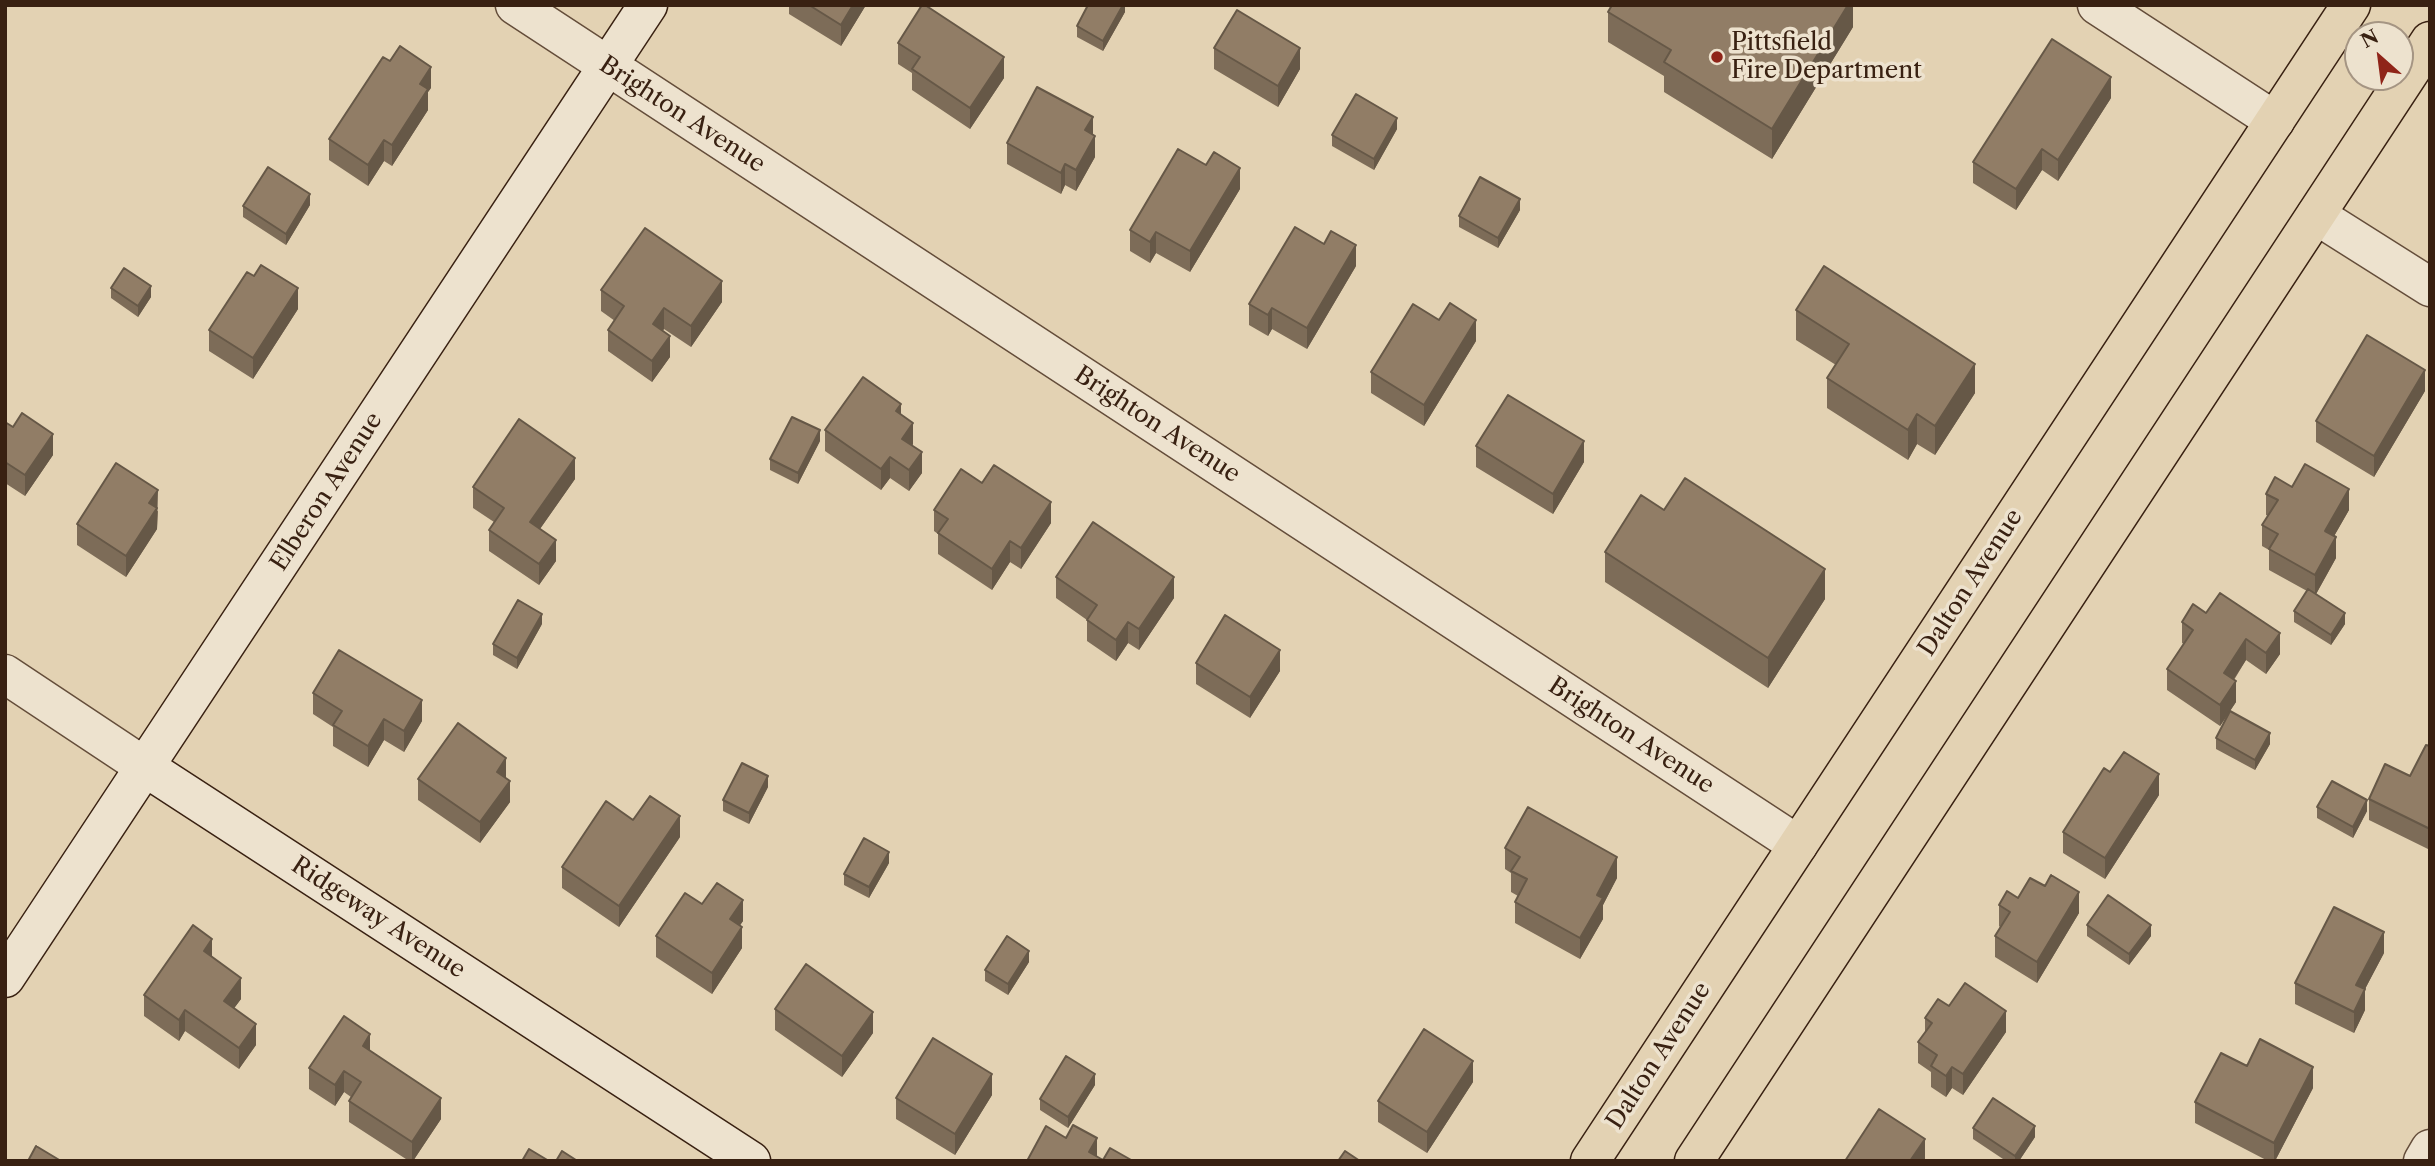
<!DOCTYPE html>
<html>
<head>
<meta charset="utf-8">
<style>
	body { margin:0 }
	#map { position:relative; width:2435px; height:1166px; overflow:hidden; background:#e3d2b3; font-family:"Libre Caslon Text",serif }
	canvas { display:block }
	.frame { position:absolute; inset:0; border:7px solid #392112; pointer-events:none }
	.north { position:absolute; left:2344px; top:21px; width:70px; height:70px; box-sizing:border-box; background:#ede2ce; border:2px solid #a59583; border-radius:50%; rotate:332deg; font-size:19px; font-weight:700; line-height:28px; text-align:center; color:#392112 }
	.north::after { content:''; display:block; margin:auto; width:24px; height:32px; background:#8f2418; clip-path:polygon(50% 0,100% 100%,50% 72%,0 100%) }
</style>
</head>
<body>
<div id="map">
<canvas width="2435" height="1166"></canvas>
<div class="frame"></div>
<div class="north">N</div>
</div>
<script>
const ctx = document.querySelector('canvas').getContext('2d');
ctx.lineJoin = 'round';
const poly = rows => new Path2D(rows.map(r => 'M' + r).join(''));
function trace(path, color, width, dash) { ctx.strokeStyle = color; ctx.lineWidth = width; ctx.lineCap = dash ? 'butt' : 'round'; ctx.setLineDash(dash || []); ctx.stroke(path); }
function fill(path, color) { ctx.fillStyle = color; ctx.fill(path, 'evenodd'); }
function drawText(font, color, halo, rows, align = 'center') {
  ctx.font = font + ' "Libre Caslon Text",serif'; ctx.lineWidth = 7; ctx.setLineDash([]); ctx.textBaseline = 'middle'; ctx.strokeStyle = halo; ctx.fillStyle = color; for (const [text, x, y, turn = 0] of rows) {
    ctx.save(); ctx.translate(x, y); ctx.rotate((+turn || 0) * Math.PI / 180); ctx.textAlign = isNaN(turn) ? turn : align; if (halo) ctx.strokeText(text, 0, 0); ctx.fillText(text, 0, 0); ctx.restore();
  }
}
const street = poly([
	[515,5,1798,845],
	[2097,5,2275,121],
	[2316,215,2430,287],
	[5,674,145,767],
	[2423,1161,2430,1149]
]);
const secondary = poly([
	[145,767,751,1161],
	[5,978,648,5]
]);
const primary = poly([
	[1590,1161,2351,5],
	[1694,1161,2430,41]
]);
trace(street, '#644d3a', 41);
trace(secondary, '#392112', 41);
trace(primary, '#392112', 41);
trace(street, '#ede2ce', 38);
trace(secondary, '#ede2ce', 38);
trace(primary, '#e3d2b3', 38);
fill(poly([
	[789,5,866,5,841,46,789,14],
	[1125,5,1125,12,1103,51,1077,37,1077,26],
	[1853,5,1853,27,1772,159,1664,92,1664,76,1608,42,1608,12],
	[898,43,1004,78,970,129,912,90,912,73,898,64],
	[1214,48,1300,69,1278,107,1214,69],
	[431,88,428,92,428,110,392,166,384,161,368,186,329,160,329,139],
	[2111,98,2058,181,2042,170,2016,210,1973,183,1973,162],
	[1397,129,1374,170,1332,146,1332,135],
	[1093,134,1095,157,1076,191,1065,185,1061,194,1007,164,1007,143],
	[1240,189,1190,272,1156,253,1150,263,1130,251,1130,230],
	[310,205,286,245,243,217,243,206],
	[1520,210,1498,248,1459,227,1459,216],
	[1356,266,1307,349,1272,329,1268,336,1249,325,1249,304],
	[111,288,151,297,138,317,111,298],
	[601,290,722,302,691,347,664,329,663,330,670,357,652,382,608,351,608,330,615,321,601,311],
	[298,309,253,379,209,351,209,330],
	[1796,310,1975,393,1935,455,1917,444,1908,460,1827,408,1827,378,1836,365,1796,340],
	[1476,341,1424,426,1371,393,1371,372],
	[2425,391,2374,477,2316,442,2316,421],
	[901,415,913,444,912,446,922,473,909,491,890,478,881,490,825,451,825,430],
	[5,422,53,455,25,496,5,483],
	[820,441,798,484,770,470,770,459],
	[1476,446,1584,462,1553,514,1476,467],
	[575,479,540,529,556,561,539,585,489,551,489,530,494,522,473,508,473,487],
	[982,483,1051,523,1021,569,1010,562,992,590,938,554,938,534,934,531,934,510],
	[2292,487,2349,510,2334,536,2336,558,2316,594,2345,624,2331,645,2294,622,2294,611,2307,591,2269,570,2269,550,2262,546,2262,525,2268,516,2266,515,2266,494],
	[1664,510,1825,599,1768,688,1605,582,1605,552],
	[158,511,157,529,126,577,77,545,77,524],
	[1056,577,1174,598,1139,650,1128,643,1116,661,1087,641,1087,620,1056,598],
	[2206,613,2280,654,2266,674,2246,660,2234,680,2236,702,2230,711,2270,744,2255,770,2216,749,2216,738,2230,712,2220,726,2167,690,2167,669,2184,644,2182,643,2182,622],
	[542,624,517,669,493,655,493,644],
	[1196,663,1280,671,1250,718,1196,684],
	[313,693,422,721,404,752,384,740,368,767,333,746,333,727,313,714],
	[2430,746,2430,850,2369,820,2369,799,2410,776],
	[2110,772,2159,795,2105,879,2063,853,2063,832],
	[506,778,510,802,480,843,418,800,418,779],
	[768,787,749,824,723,811,723,800],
	[2317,807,2367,811,2353,838,2317,818],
	[680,837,619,927,562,888,562,867],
	[1505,848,1617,878,1603,905,1603,919,1580,959,1515,923,1515,902,1518,896,1511,892,1511,873,1505,869],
	[889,863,869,898,844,885,844,874],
	[2045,886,2079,913,2037,983,1995,957,1995,936,2000,927,1999,926,1999,905],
	[702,904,743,921,740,925,742,948,712,994,656,957,656,936],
	[2087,925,2151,936,2129,965,2087,936],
	[2384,953,2365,989,2365,1010,2354,1033,2295,1004,2295,983],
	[212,957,241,999,234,1008,256,1045,239,1069,185,1031,179,1041,144,1016,144,995],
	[1029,962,1008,995,985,981,985,970],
	[1949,1006,2006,1032,1963,1095,1952,1088,1946,1097,1931,1087,1931,1072,1918,1063,1918,1042,1925,1033,1925,1018],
	[775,1009,873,1033,842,1077,775,1030],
	[370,1052,441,1119,413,1161,409,1161,349,1122,349,1101,351,1097,344,1092,335,1106,309,1089,309,1068],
	[1473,1082,1427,1153,1378,1122,1378,1101],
	[1095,1085,1068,1128,1040,1110,1040,1099],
	[2313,1088,2275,1161,2268,1161,2195,1123,2195,1102],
	[992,1095,955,1155,896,1119,896,1098],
	[1973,1128,2035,1137,2019,1161,2006,1161,1973,1139]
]), '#7d6c58');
fill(poly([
	[853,5,866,5,841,46,841,25],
	[1123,5,1125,5,1125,12,1103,51,1103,41],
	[1848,5,1853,5,1853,27,1772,159,1772,129],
	[1300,48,1300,69,1278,107,1278,86],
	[1004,57,1004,78,970,129,970,108],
	[431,67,431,88,428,92,428,110,392,166,392,145,420,84],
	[2111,77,2111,98,2058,181,2058,160],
	[1093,117,1093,138,1085,130],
	[1397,118,1397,129,1374,170,1374,159],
	[1095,136,1095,157,1076,191,1076,170],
	[384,140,384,161,368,186,368,165],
	[2042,149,2042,170,2016,210,2016,189],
	[1065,164,1065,185,1061,194,1061,173],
	[1240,168,1240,189,1190,272,1190,251],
	[310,194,310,205,286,245,286,234],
	[1520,199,1520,210,1498,248,1498,238],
	[1156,232,1156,253,1150,263,1150,242],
	[1356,245,1356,266,1307,349,1307,328],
	[722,281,722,302,691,347,691,326],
	[151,286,151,297,138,317,138,306],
	[298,288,298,309,253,379,253,358],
	[664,308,664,329,653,345,653,324],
	[1272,308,1272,329,1268,336,1268,315],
	[1476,320,1476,341,1424,426,1424,405],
	[670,336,670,357,652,382,652,361],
	[1975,364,1975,393,1935,455,1935,426],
	[2425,370,2425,391,2374,477,2374,456],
	[901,404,901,425,896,411],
	[1917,414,1917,444,1908,460,1908,430],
	[913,423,913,444,902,460,902,439],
	[820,430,820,441,798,484,798,473],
	[53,434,53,455,25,496,25,475],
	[1584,441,1584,462,1553,514,1553,494],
	[922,452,922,473,909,491,909,470],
	[890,457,890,478,881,490,881,469],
	[575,458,575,479,530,543,530,522],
	[2349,489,2349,510,2325,552,2325,531],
	[158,490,157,529,126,577,126,556,149,503],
	[1051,502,1051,523,1021,569,1021,548],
	[2336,537,2336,558,2315,596,2315,575],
	[556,540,556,561,539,585,539,564],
	[1010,541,1010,562,992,590,992,569],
	[1825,569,1825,599,1768,688,1768,658],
	[1174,577,1174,598,1139,650,1139,629],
	[2345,613,2345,624,2331,645,2331,635],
	[542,614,542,624,517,669,517,658],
	[1128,622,1128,643,1116,661,1116,640],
	[2280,633,2280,654,2266,674,2266,653],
	[2246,639,2246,660,2224,694,2224,673],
	[1280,650,1280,671,1250,718,1250,697],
	[2236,681,2236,702,2220,726,2220,705],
	[422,700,422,721,404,752,404,731],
	[384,719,384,740,368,767,368,746],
	[2270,733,2270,744,2255,770,2255,760],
	[506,758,506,779,497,772],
	[2159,774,2159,795,2105,879,2105,858],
	[768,776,768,787,749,824,749,813],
	[510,781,510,802,480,843,480,822],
	[2367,800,2367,811,2353,838,2353,827],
	[680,816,680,837,619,927,619,906],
	[889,852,889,863,869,898,869,887],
	[1617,857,1617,878,1603,905,1603,919,1580,959,1580,938,1597,895],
	[2079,892,2079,913,2037,983,2037,962],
	[743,900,743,921,730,940,730,919],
	[2151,925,2151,936,2129,965,2129,954],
	[742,927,742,948,712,994,712,973],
	[2384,932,2384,953,2356,1006,2356,985],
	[212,939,212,960,204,951],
	[1029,951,1029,962,1008,995,1008,984],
	[241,978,241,999,224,1022,224,1001],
	[2365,989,2365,1010,2354,1033,2354,1012],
	[185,1010,185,1031,179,1041,179,1020],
	[2006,1011,2006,1032,1963,1095,1963,1074],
	[873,1012,873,1033,842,1077,842,1056],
	[256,1024,256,1045,239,1069,239,1048],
	[370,1034,370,1055,363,1046],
	[1473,1061,1473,1082,1427,1153,1427,1132],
	[1952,1067,1952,1088,1946,1097,1946,1076],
	[2313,1067,2313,1088,2275,1161,2274,1161,2274,1143],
	[344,1071,344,1092,335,1106,335,1085],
	[992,1074,992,1095,955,1155,955,1134],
	[1095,1074,1095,1085,1068,1128,1068,1117],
	[441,1098,441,1119,413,1161,412,1161,412,1142],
	[2035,1126,2035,1137,2019,1161,2015,1161,2015,1156],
	[1097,1138,1097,1159,1089,1152],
	[1925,1139,1925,1160,1910,1161]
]), '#665847');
const building = poly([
	[809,5,853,5,841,25,809,5],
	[922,5,925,5,1004,57,970,108,912,69,920,57,898,43,922,5],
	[1088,5,1123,5,1103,41,1077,26,1088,5],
	[1612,5,1848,5,1772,129,1664,62,1671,50,1608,12,1612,5],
	[1237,10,1300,48,1278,86,1214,48,1237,10],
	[2052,39,2111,77,2058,160,2042,149,2016,189,1973,162,2052,39],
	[400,46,431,67,420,84,428,89,392,145,384,140,368,165,329,139,383,57,390,61,400,46],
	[1037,87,1093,117,1085,130,1095,136,1076,170,1065,164,1061,173,1007,143,1037,87],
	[1356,94,1397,118,1374,159,1332,135,1356,94],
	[1178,149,1206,165,1214,152,1240,168,1190,251,1156,232,1150,242,1130,230,1178,149],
	[268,167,310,194,286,234,243,206,268,167],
	[1480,177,1520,199,1498,238,1459,216,1480,177],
	[1295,227,1324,244,1331,231,1356,245,1307,328,1272,308,1268,315,1249,304,1295,227],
	[645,228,722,281,691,326,664,308,653,324,670,336,652,361,608,330,624,306,601,290,645,228],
	[261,265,298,288,253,358,209,330,247,272,254,276,261,265],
	[1824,266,1975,364,1935,426,1917,414,1908,430,1827,378,1849,344,1796,310,1824,266],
	[124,268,151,286,138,306,111,288,124,268],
	[1450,303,1476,320,1424,405,1371,372,1413,304,1439,320,1450,303],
	[2367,335,2425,370,2374,456,2316,421,2367,335],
	[863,377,901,404,896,411,913,423,902,439,922,452,909,470,890,457,881,469,825,430,863,377],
	[1508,395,1584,441,1553,494,1476,446,1508,395],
	[22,413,53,434,25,475,5,462,5,422,13,427,22,413],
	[792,417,820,430,798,473,770,459,792,417],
	[519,419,575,458,530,522,556,540,539,564,489,530,504,508,473,487,519,419],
	[116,463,158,490,149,503,157,508,126,556,77,524,116,463],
	[2305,464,2349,489,2325,531,2336,537,2315,575,2269,549,2278,534,2262,525,2278,500,2266,494,2275,477,2292,487,2305,464],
	[994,465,1051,502,1021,548,1010,541,992,569,938,533,948,519,934,510,961,469,982,483,994,465],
	[1685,478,1825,569,1768,658,1605,552,1641,495,1664,510,1685,478],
	[1093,522,1174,577,1139,629,1128,622,1116,640,1087,620,1097,605,1056,577,1093,522],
	[2308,589,2345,613,2331,635,2294,611,2308,589],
	[2220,593,2280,633,2266,653,2246,639,2224,673,2236,681,2220,705,2167,669,2193,630,2182,622,2193,604,2206,613,2220,593],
	[518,600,542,614,517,658,493,644,518,600],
	[1225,615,1280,650,1250,697,1196,663,1225,615],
	[339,650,422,700,404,731,384,719,368,746,333,725,342,711,313,693,339,650],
	[2230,711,2270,733,2255,760,2216,738,2230,711],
	[458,723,506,758,497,772,510,781,480,822,418,779,458,723],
	[2426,745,2430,746,2430,829,2369,799,2385,764,2410,776,2426,745],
	[2124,752,2159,774,2105,858,2063,832,2104,768,2110,772,2124,752],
	[742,763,768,776,749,813,723,800,742,763],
	[2332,781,2367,800,2353,827,2317,807,2332,781],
	[650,796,680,816,619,906,562,867,606,801,633,820,650,796],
	[1528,807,1617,857,1597,895,1603,898,1580,938,1515,902,1527,879,1511,871,1520,857,1505,848,1528,807],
	[864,838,889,852,869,887,844,874,864,838],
	[2051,875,2079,892,2037,962,1995,936,2010,912,1999,905,2007,891,2018,898,2030,878,2045,886,2051,875],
	[717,883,743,900,730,919,742,927,712,973,656,936,685,893,702,904,717,883],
	[2108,895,2151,925,2129,954,2087,925,2108,895],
	[2334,907,2384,932,2356,985,2365,989,2354,1012,2295,983,2334,907],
	[193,925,212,939,204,951,241,978,224,1001,256,1024,239,1048,185,1010,179,1020,144,995,193,925],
	[1007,936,1029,951,1008,984,985,970,1007,936],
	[806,964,873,1012,842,1056,775,1009,806,964],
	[1965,983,2006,1011,1963,1074,1952,1067,1946,1076,1931,1066,1937,1055,1918,1042,1932,1023,1925,1018,1938,999,1949,1006,1965,983],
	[344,1016,370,1034,363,1046,441,1098,412,1142,349,1101,361,1082,344,1071,335,1085,309,1068,344,1016],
	[1424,1029,1473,1061,1427,1132,1378,1101,1424,1029],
	[933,1038,992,1074,955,1134,896,1098,933,1038],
	[2260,1039,2313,1067,2274,1143,2195,1102,2221,1053,2247,1066,2260,1039],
	[1066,1056,1095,1074,1068,1117,1040,1099,1066,1056],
	[1993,1098,2035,1126,2015,1156,1973,1128,1993,1098],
	[1879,1109,1925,1139,1910,1161,1845,1161,1879,1109],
	[1073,1125,1097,1138,1089,1152,1103,1160,1110,1148,1133,1161,1027,1161,1046,1126,1066,1138,1073,1125],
	[36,1146,61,1161,28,1161,36,1146],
	[529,1149,549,1161,522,1161,529,1149],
	[562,1151,576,1160,575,1161,556,1161,562,1151],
	[1345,1151,1360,1161,1338,1161,1345,1151]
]);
fill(building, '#917d66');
trace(building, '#665847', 2);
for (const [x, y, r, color] of [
	[1717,57,7,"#8f2418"]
]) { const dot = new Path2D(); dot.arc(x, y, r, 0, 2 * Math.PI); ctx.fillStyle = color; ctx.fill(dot); trace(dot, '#ede2ce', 2.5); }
drawText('24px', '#392112', '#ede2ce', [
	["Pittsfield",1731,43],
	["Fire Department",1731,71]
], 'left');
drawText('24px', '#392112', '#ede2ce', [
	["Brighton Avenue",682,115,33],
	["Brighton Avenue",1157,425,33],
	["Elberon Avenue",327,492,-57],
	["Dalton Avenue",1971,583,-57],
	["Brighton Avenue",1631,736,33],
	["Ridgeway Avenue",378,918,33],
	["Dalton Avenue",1659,1056,-57]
]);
</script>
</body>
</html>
